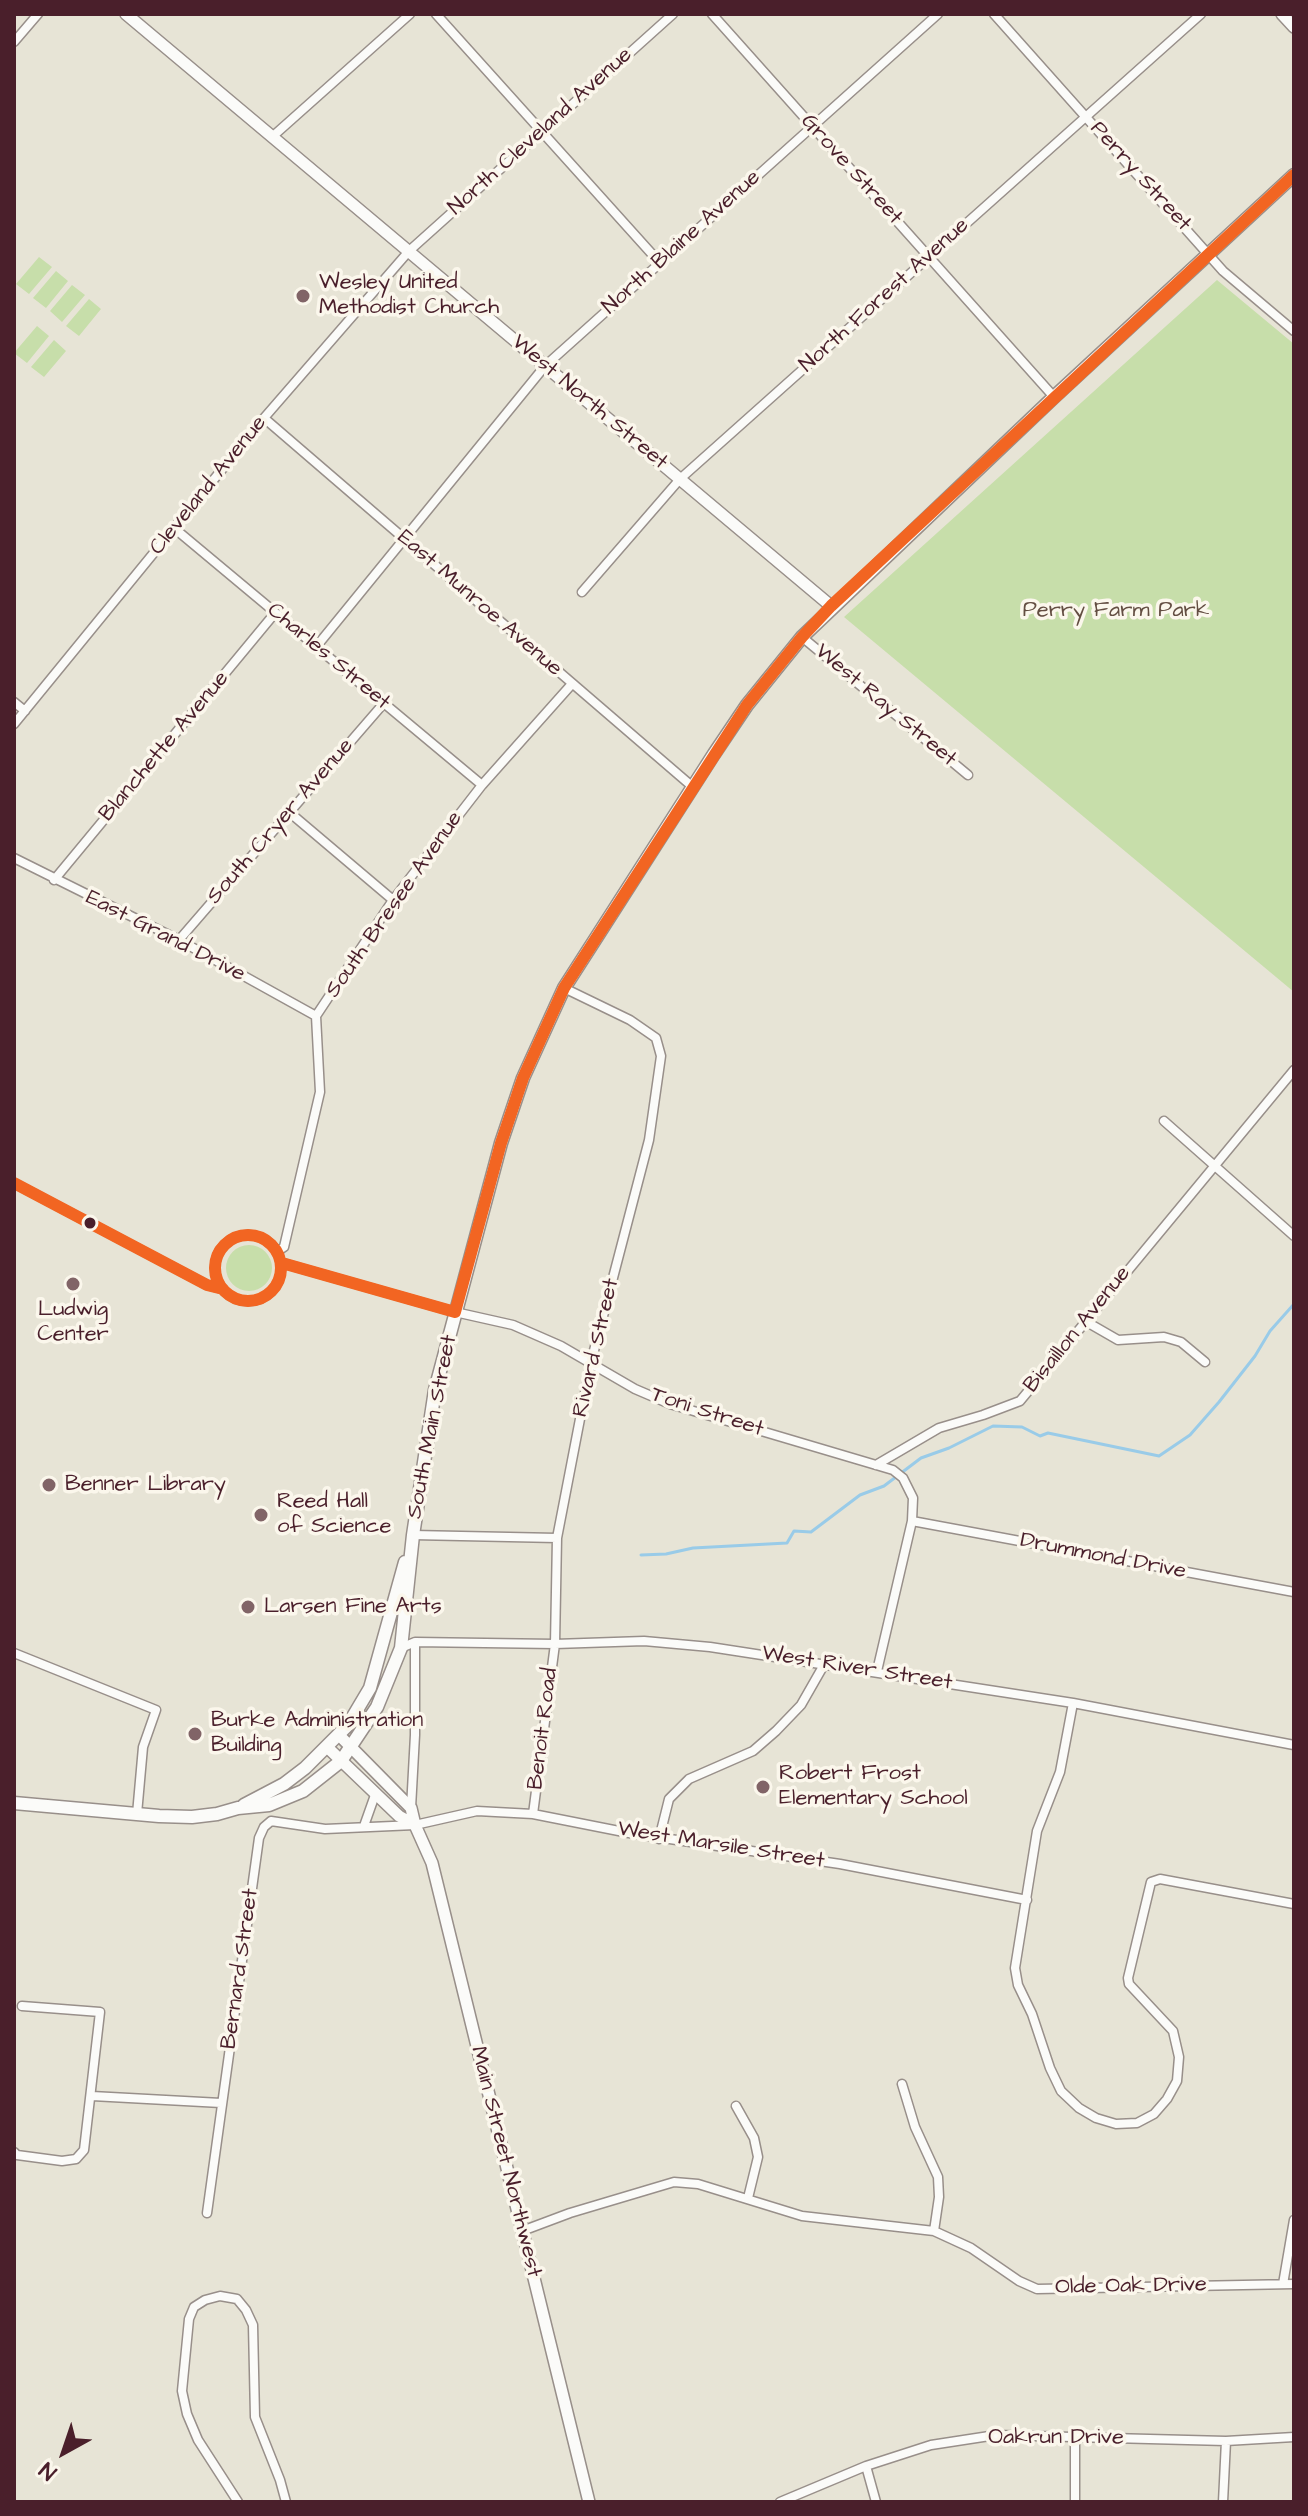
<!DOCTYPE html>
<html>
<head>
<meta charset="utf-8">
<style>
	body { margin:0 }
	#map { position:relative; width:1308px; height:2516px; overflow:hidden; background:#e7e4d6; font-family:"Architects Daughter",sans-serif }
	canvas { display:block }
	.frame { position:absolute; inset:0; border:16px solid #4a1f2b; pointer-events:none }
	.north { position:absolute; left:24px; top:2412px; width:80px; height:80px; -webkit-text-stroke:6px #fbf7ec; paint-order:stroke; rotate:220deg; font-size:22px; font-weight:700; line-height:32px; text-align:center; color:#4a1f2b }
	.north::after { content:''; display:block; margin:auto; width:28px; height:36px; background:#4a1f2b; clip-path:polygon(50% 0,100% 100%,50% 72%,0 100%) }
</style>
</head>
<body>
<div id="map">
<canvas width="1308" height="2516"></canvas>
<div class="frame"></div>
<div class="north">N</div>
</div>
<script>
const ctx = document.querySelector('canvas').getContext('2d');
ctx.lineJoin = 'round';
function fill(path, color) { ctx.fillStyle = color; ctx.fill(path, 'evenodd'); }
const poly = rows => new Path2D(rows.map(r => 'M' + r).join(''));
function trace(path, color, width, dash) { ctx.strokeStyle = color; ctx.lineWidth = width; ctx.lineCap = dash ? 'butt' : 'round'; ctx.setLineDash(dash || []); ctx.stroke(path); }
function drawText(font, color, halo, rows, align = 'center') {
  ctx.font = font + ' "Architects Daughter",sans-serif'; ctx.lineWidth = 7; ctx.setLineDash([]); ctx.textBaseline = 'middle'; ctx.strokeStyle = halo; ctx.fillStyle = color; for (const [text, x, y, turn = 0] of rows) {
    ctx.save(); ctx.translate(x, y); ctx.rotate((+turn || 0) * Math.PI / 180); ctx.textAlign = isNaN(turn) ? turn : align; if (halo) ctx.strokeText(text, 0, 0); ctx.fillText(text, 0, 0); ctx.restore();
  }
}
fill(poly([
	[39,257,52,267,29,294,16,284],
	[56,271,68,281,46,308,33,298],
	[1217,280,1294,344,1294,992,844,617],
	[72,285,85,295,62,322,50,311],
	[89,299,101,309,79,336,66,326],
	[37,326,49,336,27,363,14,353],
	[54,340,66,351,44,377,31,367],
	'226 1268a23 23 0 1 1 46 0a23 23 0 1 1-46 0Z'
]), '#c7deaa');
trace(poly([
	[641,1555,666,1554,693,1548,787,1543,794,1531,811,1532,860,1495,884,1486,921,1458,949,1448,993,1426,1022,1427,1040,1436,1048,1433,1159,1456,1190,1435,1219,1402,1255,1356,1270,1331,1294,1304]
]), '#99cbe8', 3);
const minor = poly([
	[436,14,660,263],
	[712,14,1054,397],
	[994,14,1223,271,1294,331],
	[14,42,38,14],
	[272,137,410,14],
	[264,418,694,788],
	[174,528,482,785],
	[582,592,680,479,1201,14],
	[802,637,968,775],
	[316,647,545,366,938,14],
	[14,702,25,711],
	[14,724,264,418,409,251,673,14],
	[289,812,393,900],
	[14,858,179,940,316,1016],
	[54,880,275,613],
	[179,940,384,703],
	[1164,1121,1294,1236],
	[14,1183,207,1285,223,1289],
	'215 1268a33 33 0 1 1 66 0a33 33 0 1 1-66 0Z',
	[278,1251,284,1247,320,1092,316,1016,393,900,482,785,571,685],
	[282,1263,455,1312,513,1325,561,1346,635,1389,670,1404,893,1470,903,1478,913,1498,912,1521,877,1671],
	[1085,1321,1118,1340,1164,1337,1181,1342,1205,1362],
	[876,1465,939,1428,983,1415,1020,1401,1294,1070],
	[912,1521,1294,1592],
	[413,1535,557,1538],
	[401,1648,415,1642,555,1644,644,1641,710,1647,1073,1703,1294,1745],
	[14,1653,156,1710,143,1747,137,1814],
	[1073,1703,1060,1772,1037,1831,1015,1968,1018,1985,1032,2014,1050,2068,1061,2091,1079,2108,1096,2118,1116,2124,1137,2123,1154,2114,1167,2099,1177,2081,1179,2057,1173,2031,1129,1984,1128,1978,1151,1882,1160,1879,1294,1904],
	[411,1808,415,1735,415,1642],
	[533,1814,555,1644,557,1538,591,1362,649,1140,661,1056,656,1038,630,1020,564,988],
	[364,1826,375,1795],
	[659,1839,669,1799,689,1779,753,1751,776,1731,801,1705,825,1663],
	[902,2084,915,2127,938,2177,939,2197,934,2231],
	[92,2096,221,2103],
	[736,2106,754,2138,758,2157,748,2198],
	[14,2152,17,2155,62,2161,76,2159,84,2150,100,2012,22,2006],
	[207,2213,259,1838,264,1827,271,1821,325,1829,415,1825,477,1811,533,1814,629,1833,840,1864,1027,1900],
	[522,2231,570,2213,674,2182,698,2184,802,2216,934,2231,971,2248,1019,2281,1037,2289,1294,2284],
	[1283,2284,1294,2220],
	[1075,2437,1075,2502],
	[866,2466,876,2502],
	[238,2502,198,2440,187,2414,182,2391,189,2319,194,2307,205,2300,220,2296,237,2299,246,2310,253,2325,255,2417,280,2480,286,2502],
	[780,2502,866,2466,931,2445,996,2435,1226,2441,1294,2437],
	[1223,2502,1226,2441]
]);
const secondary = poly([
	[126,14,831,606],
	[1282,14,1294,27],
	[339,1735,411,1808,415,1825,432,1863,589,2502],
	[327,1747,399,1816,415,1825]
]);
const primary = poly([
	[14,1803,159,1816,192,1817,217,1814,238,1808,269,1805,303,1791,341,1761,377,1707,401,1648,413,1535,435,1390,501,1143,523,1078,564,988,714,754,747,705,802,637,1054,397,1294,175],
	[244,1805,284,1784,305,1768,348,1725,370,1688,405,1562]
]);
trace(minor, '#988f8a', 11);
trace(secondary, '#988f8a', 14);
trace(primary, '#988f8a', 15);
trace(minor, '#fbfbf9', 8);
trace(secondary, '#fbfbf9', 11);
trace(primary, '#fbfbf9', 12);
trace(poly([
	[14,1183,207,1285,223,1289],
	'215 1268a33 33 0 1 1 66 0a33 33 0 1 1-66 0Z',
	[282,1263,455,1312,501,1143,523,1078,564,988,747,705,802,637,831,606,1294,175]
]), '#f26522', 12);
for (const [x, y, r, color] of [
	[303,296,8,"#816467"],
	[90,1223,7,"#4a1f2b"],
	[73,1284,8,"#816467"],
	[49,1485,8,"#816467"],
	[261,1515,8,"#816467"],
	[248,1607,8,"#816467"],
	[195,1734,8,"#816467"],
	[763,1787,8,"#816467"]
]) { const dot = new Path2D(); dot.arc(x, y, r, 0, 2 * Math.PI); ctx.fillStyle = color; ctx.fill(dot); trace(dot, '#fbf7ec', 3); }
drawText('22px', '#4a1f2b', '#fbf7ec', [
	["North Cleveland Avenue",541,132,-42],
	["Grove Street",851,170,48],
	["Perry Street",1140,177,48],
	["North Blaine Avenue",682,243,-42],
	["North Forest Avenue",885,296,-42],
	["West North Street",589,403,40],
	["Cleveland Avenue",209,486,-51],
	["East Munroe Avenue",479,604,41],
	["Charles Street",328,657,40],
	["West Ray Street",885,706,40],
	["Blanchette Avenue",165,747,-50],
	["South Cryer Avenue",281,822,-49],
	["South Bresee Avenue",395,905,-55],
	["East Grand Drive",165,937,27],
	["Bisaillon Avenue",1078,1330,-51],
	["Rivard Street",597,1348,-77],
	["Toni Street",707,1413,18],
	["South Main Street",433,1427,-79],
	["Drummond Drive",1103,1557,11],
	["West River Street",857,1669,9],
	["Benoit Road",544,1729,-83],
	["West Marsile Street",721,1846,9],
	["Bernard Street",241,1969,-82],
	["Main Street Northwest",505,2162,76],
	["Olde Oak Drive",1131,2287,-1],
	["Oakrun Drive",1056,2438]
]);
drawText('22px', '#4a1f2b', '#fbf7ec', [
	["Wesley United",319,283],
	["Methodist Church",319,308],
	["Ludwig",73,1310,"center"],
	["Center",73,1335,"center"],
	["Benner Library",65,1485],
	["Reed Hall",277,1502],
	["of Science",277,1527],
	["Larsen Fine Arts",264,1607],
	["Burke Administration",211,1721],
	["Building",211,1746],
	["Robert Frost",779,1774],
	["Elementary School",779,1799]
], 'left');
drawText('22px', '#634e42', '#fbf7ec', [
	["Perry Farm Park",1116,611]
]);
</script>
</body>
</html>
